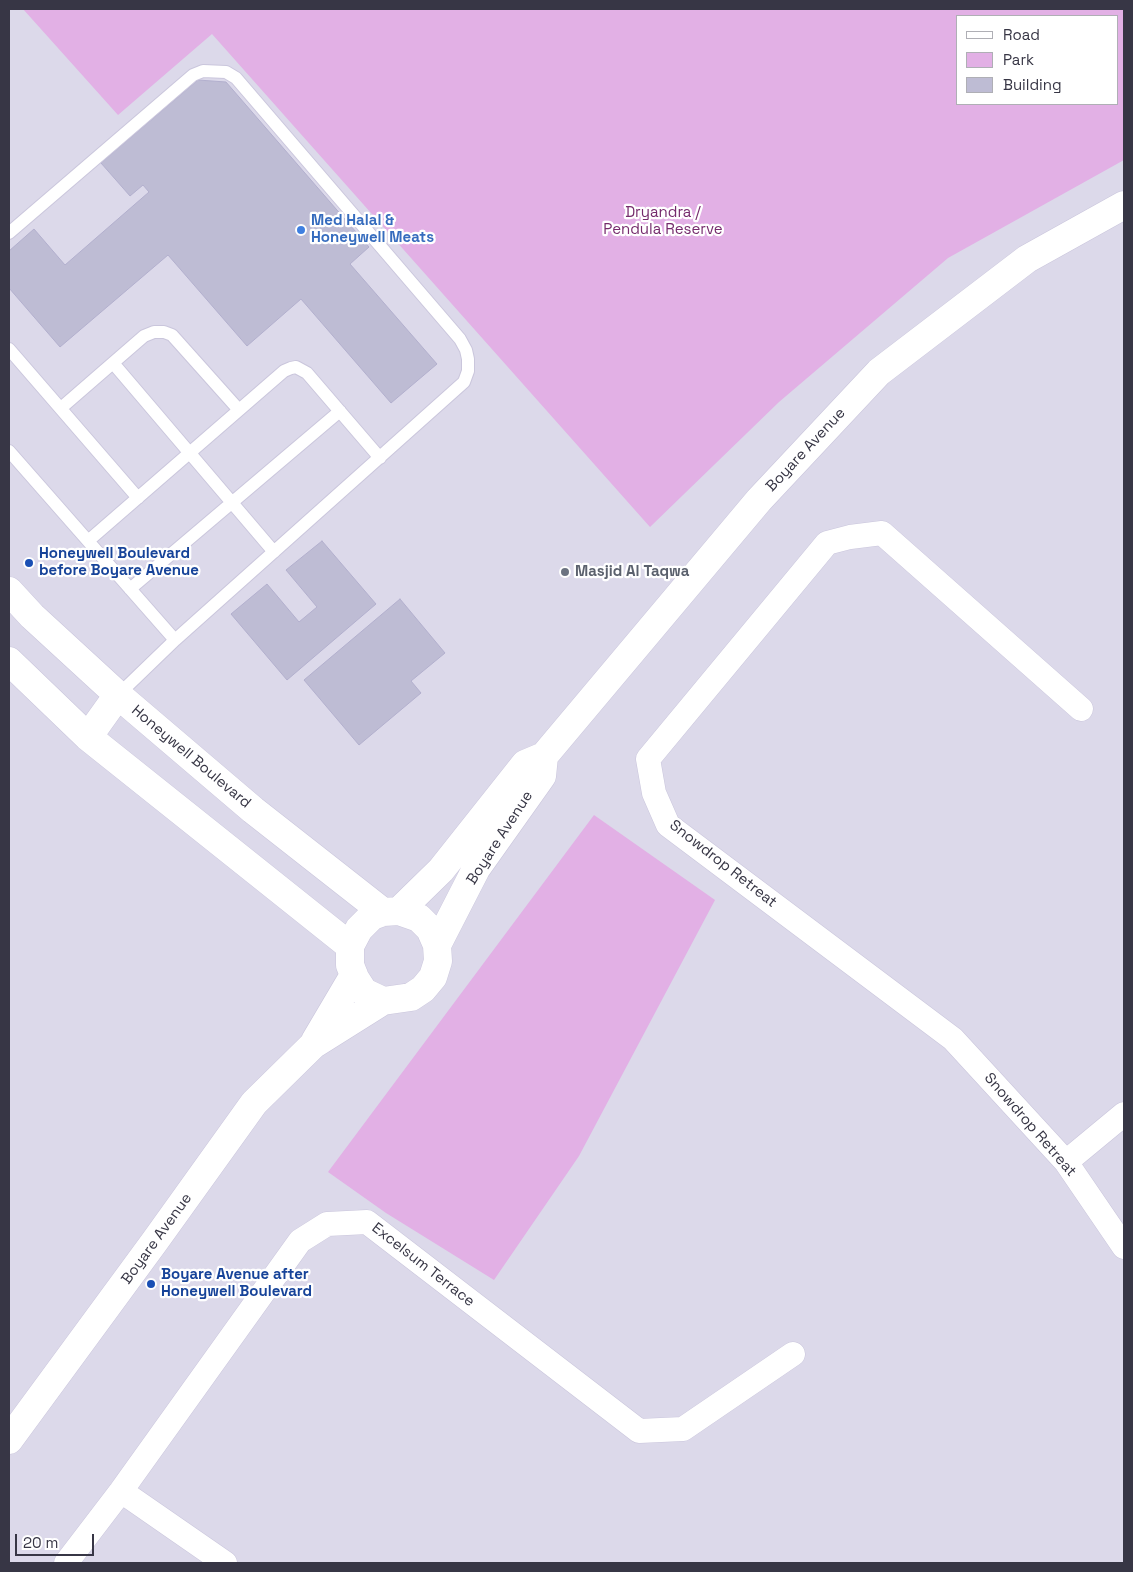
<!DOCTYPE html>
<html>
<head>
<meta charset="utf-8">
<style>
	body { margin:0 }
	#map { position:relative; width:1133px; height:1572px; overflow:hidden; background:#e9e6f2; font-family:"Space Grotesk",sans-serif }
	canvas { display:block }
	.frame { position:absolute; inset:0; border:10px solid #373645; pointer-events:none }
	.legend { position:absolute; left:956px; top:15px; width:162px; height:90px; box-sizing:border-box; background:#fff; border:1px solid #afafb5; margin:0; padding:6px 9px; list-style:none; font-size:15px; color:#373645 }
	.legend li { display:flex; align-items:center; gap:10px; height:25px }
	.legend b { width:25px; border:1px solid #afafb5 }
	.scale { position:absolute; left:15px; top:1534px; width:79px; height:22px; box-sizing:border-box; border:2px solid #373645; border-top:0; padding-left:6px; font-size:15px; line-height:18px; white-space:nowrap; color:#373645; -webkit-text-stroke:4px #fff; paint-order:stroke }
</style>
</head>
<body>
<div id="map">
<canvas width="1133" height="1572"></canvas>
<div class="frame"></div>
<ul class="legend">
<li><b style="height:6px;background:#fff"></b>Road</li>
<li><b style="height:14px;background:#e2b0e5"></b>Park</li>
<li><b style="height:14px;background:#bebcd4"></b>Building</li>
</ul>
<div class="scale">20 m</div>
</div>
<script>
const ctx = document.querySelector('canvas').getContext('2d');
ctx.lineJoin = 'round';
function fill(path, color) { ctx.fillStyle = color; ctx.fill(path, 'evenodd'); }
const poly = rows => new Path2D(rows.map(r => 'M' + r).join(''));
function trace(path, color, width, dash) { ctx.strokeStyle = color; ctx.lineWidth = width; ctx.lineCap = dash ? 'butt' : 'round'; ctx.setLineDash(dash || []); ctx.stroke(path); }
function drawText(font, color, halo, rows, align = 'center') {
  ctx.font = font + ' "Space Grotesk",sans-serif'; ctx.lineWidth = 4.5; ctx.setLineDash([]); ctx.textBaseline = 'middle'; ctx.strokeStyle = halo; ctx.fillStyle = color; for (const [text, x, y, turn = 0] of rows) {
    ctx.save(); ctx.translate(x, y); ctx.rotate((+turn || 0) * Math.PI / 180); ctx.textAlign = isNaN(turn) ? turn : align; if (halo) ctx.strokeText(text, 0, 0); ctx.fillText(text, 0, 0); ctx.restore();
  }
}
fill(poly([
	[9,9,1124,9,1124,1563,9,1563],
	[957,16,1117,16,1117,104,957,104]
]), '#dcd9ea');
fill(poly([
	[23,9,1124,9,1124,160,948,258,779,402,650,527,212,34,118,115],
	[957,16,1117,16,1117,104,957,104],
	[594,815,715,900,579,1156,494,1280,386,1213,328,1172]
]), '#e2b0e5');
const building = poly([
	[198,80,226,82,369,247,350,264,437,364,391,403,301,299,247,346,168,255,60,347,9,288,9,251,34,229,65,265,149,192,143,185,130,196,101,163,198,80],
	[322,541,376,604,287,680,231,614,267,584,299,622,317,607,286,570,322,541],
	[400,599,445,653,411,681,421,693,359,745,304,680,400,599]
]);
fill(building, '#bebcd4');
trace(building, '#b3b0ce', 1);
const service = poly([
	[9,233,193,75,203,71,226,72,236,78,460,339,466,350,468,359,468,371,464,382,175,640,118,695],
	[9,349,138,498],
	[113,363,274,552],
	[61,408,144,336,154,332,164,332,172,335,239,410],
	[9,451,175,640],
	[88,541,284,371,291,368,296,367,307,373,380,458],
	[130,589,340,411]
]);
const minor = poly([
	[1081,709,882,533,850,537,827,543,648,759,654,793,668,825,953,1039,1066,1162,1124,1247],
	[1066,1162,1124,1114],
	[121,1491,225,1563],
	[66,1563,121,1491,300,1241,327,1224,367,1222,639,1431,683,1429,793,1354]
]);
const tertiary = poly([
	[9,591,32,616,118,695,253,810,383,912],
	[9,661,88,737,350,946],
	[88,737,118,695],
	[399,911,441,870,525,764,544,756,759,500,879,372,1027,259,1124,205],
	[399,911,419,918,430,929,437,945,438,961,433,977,423,989,411,997,383,1001,364,992,355,978,350,965,350,946,359,929,372,916,383,912,399,911],
	[437,945,476,869,542,776,544,756],
	[315,1041,354,975],
	[9,1440,155,1241,254,1103,313,1045,383,1001]
]);
trace(service, '#cac6dc', 14);
trace(minor, '#cac6dc', 25);
trace(tertiary, '#cac6dc', 29);
trace(service, '#fff', 12);
trace(minor, '#fff', 24);
trace(tertiary, '#fff', 28);
for (const [x, y, r, color] of [
	[301,230,5,"#3f7fe0"],
	[29,563,5,"#1a4fb4"],
	[565,572,5,"#6b7280"],
	[151,1284,5,"#1a4fb4"]
]) { const dot = new Path2D(); dot.arc(x, y, r, 0, 2 * Math.PI); ctx.fillStyle = color; ctx.fill(dot); trace(dot, '#fff', 2); }
drawText('15px', '#752b6c', '#fff', [
	["Dryandra /",663,213],
	["Pendula Reserve",663,230]
]);
drawText('bold 15px', '#366cbe', '#fff', [
	["Med Halal &",311,221],
	["Honeywell Meats",311,238]
], 'left');
drawText('15px', '#373645', '#fff', [
	["Boyare Avenue",806,450,-47],
	["Honeywell Boulevard",191,757,40],
	["Boyare Avenue",500,838,-57],
	["Snowdrop Retreat",723,864,38],
	["Snowdrop Retreat",1030,1125,49],
	["Boyare Avenue",157,1239,-54],
	["Excelsum Terrace",423,1265,38]
]);
drawText('bold 15px', '#164399', '#fff', [
	["Honeywell Boulevard",39,554],
	["before Boyare Avenue",39,571],
	["Boyare Avenue after",161,1275],
	["Honeywell Boulevard",161,1292]
], 'left');
drawText('bold 15px', '#5b616d', '#fff', [
	["Masjid Al Taqwa",575,572]
], 'left');
</script>
</body>
</html>
